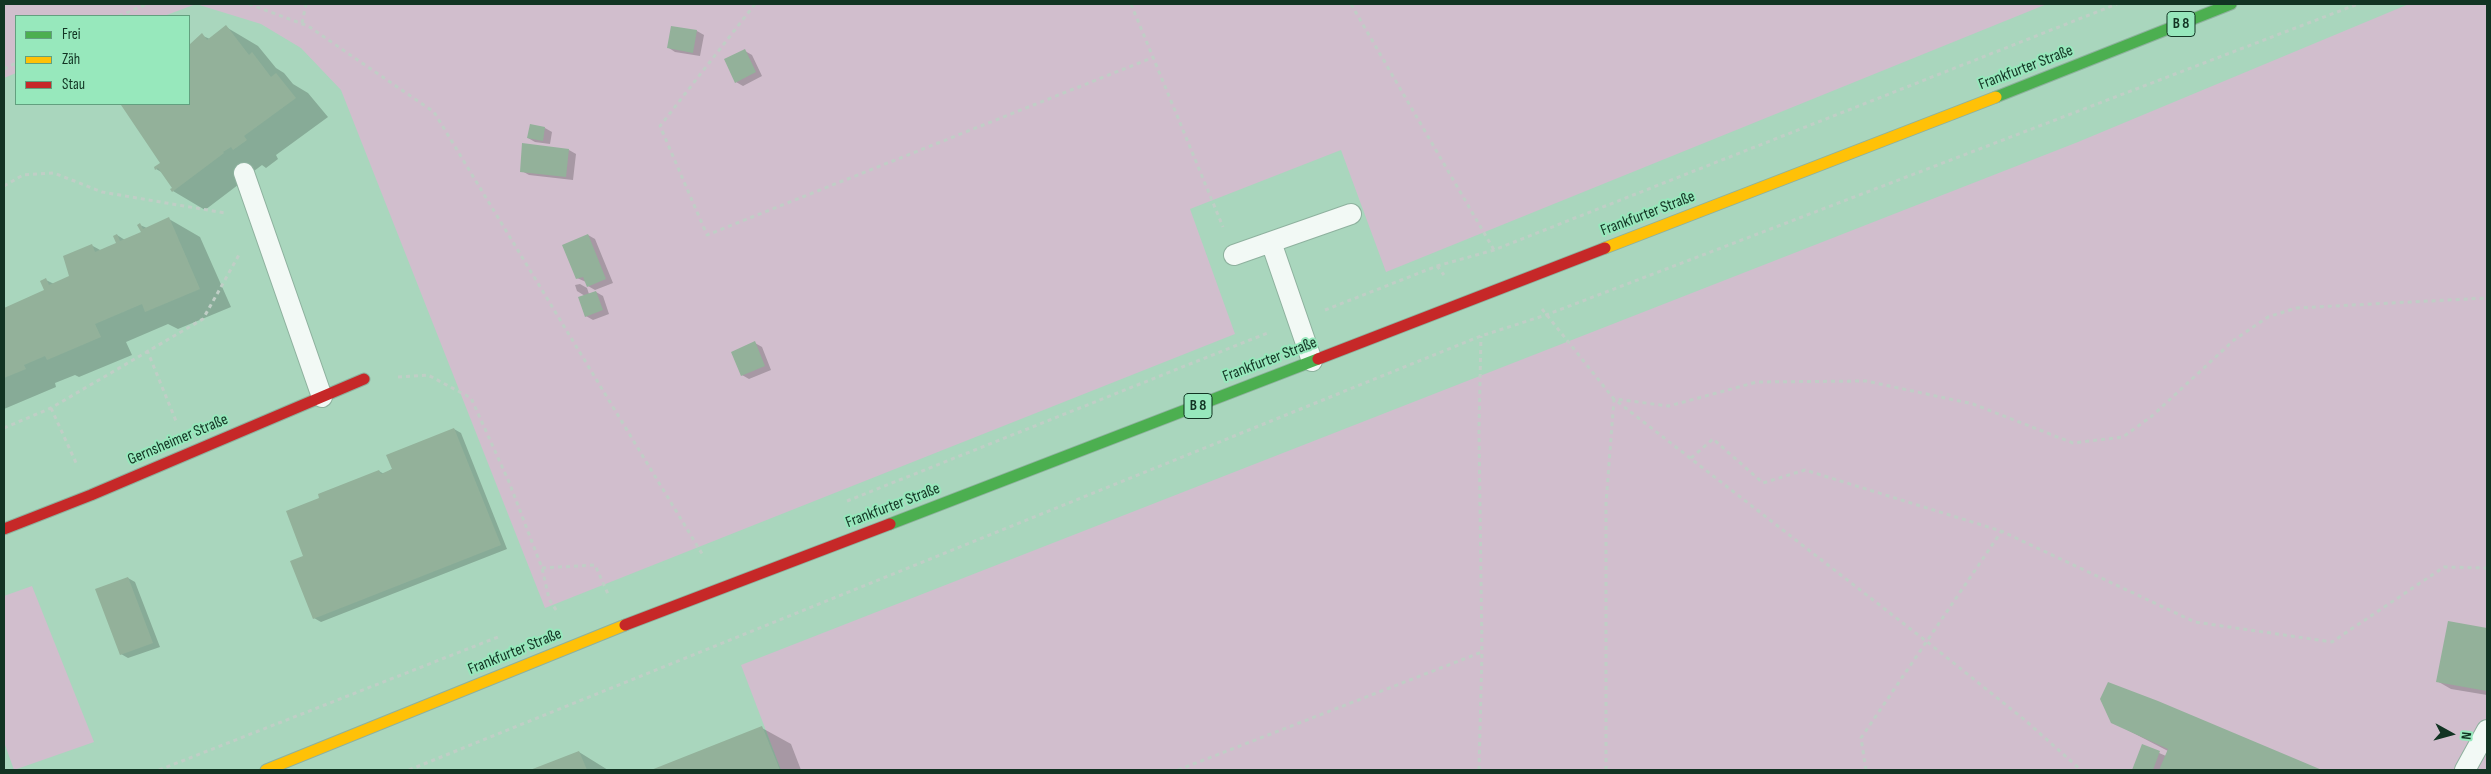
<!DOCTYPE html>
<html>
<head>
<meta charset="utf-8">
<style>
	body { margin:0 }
	#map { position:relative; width:2491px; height:774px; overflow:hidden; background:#a9d6bd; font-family:"Sofia Sans Condensed",sans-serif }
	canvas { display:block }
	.frame { position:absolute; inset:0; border:5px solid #123423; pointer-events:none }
	.legend { position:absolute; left:15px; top:15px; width:175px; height:90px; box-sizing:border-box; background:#97e8bc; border:1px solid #62a07f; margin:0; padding:6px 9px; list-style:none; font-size:15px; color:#123423 }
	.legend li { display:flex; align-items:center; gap:10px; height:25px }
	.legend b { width:25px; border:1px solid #62a07f }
	.north { position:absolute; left:2426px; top:709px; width:50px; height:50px; -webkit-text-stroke:4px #97e8bc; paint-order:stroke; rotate:97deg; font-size:14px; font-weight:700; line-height:20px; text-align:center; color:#123423 }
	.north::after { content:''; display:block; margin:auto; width:18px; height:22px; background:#123423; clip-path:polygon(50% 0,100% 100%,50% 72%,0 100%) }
</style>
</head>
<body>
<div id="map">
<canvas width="2491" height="774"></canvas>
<div class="frame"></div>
<ul class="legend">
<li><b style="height:6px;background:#4caf50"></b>Frei</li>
<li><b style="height:6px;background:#ffc107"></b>Zäh</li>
<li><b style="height:6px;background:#c62828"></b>Stau</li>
</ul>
<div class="north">N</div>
</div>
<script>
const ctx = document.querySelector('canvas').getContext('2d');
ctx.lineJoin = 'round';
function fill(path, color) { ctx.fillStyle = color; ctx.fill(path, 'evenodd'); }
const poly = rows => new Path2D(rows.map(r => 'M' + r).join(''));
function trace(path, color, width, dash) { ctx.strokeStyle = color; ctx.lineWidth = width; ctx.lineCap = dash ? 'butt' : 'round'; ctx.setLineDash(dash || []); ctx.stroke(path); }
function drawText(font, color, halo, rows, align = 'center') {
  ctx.font = font + ' "Sofia Sans Condensed",sans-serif'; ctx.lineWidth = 4; ctx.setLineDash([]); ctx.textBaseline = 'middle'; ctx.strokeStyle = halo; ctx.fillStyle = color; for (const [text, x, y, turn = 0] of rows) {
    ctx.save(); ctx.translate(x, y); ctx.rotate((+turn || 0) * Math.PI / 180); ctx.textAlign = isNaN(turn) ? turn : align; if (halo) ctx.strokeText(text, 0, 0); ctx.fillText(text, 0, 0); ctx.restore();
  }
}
fill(poly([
	[4,4,2047,4,1386,272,1341,150,1190,209,1235,334,545,608,341,90,301,48,261,24,196,4,164,16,16,16,16,73,4,78],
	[2409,4,2487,4,2487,770,781,770,741,665,2078,142],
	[32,586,94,742,14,770,4,742,4,596]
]), '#d1becd');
fill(poly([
	[226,27,258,46,276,68,284,73,293,84,308,93,328,117,276,155,278,159,266,168,262,165,254,171,255,172,205,210,173,191,174,188,163,173,156,169,162,163,123,105,189,104,189,47,203,36,210,39],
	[672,27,697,31,704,35,700,56,675,52,669,48],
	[745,51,752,55,762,76,743,86,736,82],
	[545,128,552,132,550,144,535,142,528,138],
	[569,150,576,154,573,180,529,175,522,171],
	[169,219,200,237,231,307,178,329,168,324,126,342,132,355,79,377,75,375,55,383,56,387,4,409,4,309,46,290,46,280,54,284,71,277,91,245,102,251,117,244,117,235,125,240,143,233,140,225,147,228],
	[588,235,595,239,613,283,595,290,588,286,586,282,577,278],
	[580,284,587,288,589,294,596,292,603,296,609,314,593,320,586,316,585,296,577,291,575,285],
	[755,343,762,347,771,370,749,379,742,375],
	[454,429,461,433,507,549,321,622,314,618,305,556,319,499,379,471,384,474],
	[128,578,135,582,160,647,128,658,121,654],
	[2449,622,2487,629,2487,695,2451,689,2437,681],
	[2108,683,2319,770,2134,770,2143,746,2166,756,2168,751,2112,722],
	[762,728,791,744,801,770,653,770],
	[579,752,608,770,533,770]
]), '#0003');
fill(poly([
	[226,25,249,55,252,52,271,77,276,73,296,98,244,136,247,140,233,150,231,147,223,152,224,153,172,192,170,189,172,188,158,168,155,170,154,167,160,163,121,105,189,104,189,45,202,33,207,40],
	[671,26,697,30,693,53,667,48],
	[745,49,756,72,735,83,724,59],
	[530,124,545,127,543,141,527,138],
	[522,143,569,149,566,177,520,172],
	[169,217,200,289,145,312,142,304,95,324,101,337,47,360,45,356,24,365,26,369,4,378,4,308,44,290,40,281,46,278,49,285,69,276,63,256,92,244,95,252,116,243,113,236,117,234,120,241,141,232,137,225,140,223,143,229],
	[588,234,606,279,587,287,583,277,576,279,562,245],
	[596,291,603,310,585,317,578,297],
	[755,341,765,366,741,376,731,352],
	[454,428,501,545,313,619,290,561,303,556,286,511,319,498,318,494,379,470,381,474,392,469,386,455],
	[128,577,153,643,120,655,95,589],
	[2448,621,2487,628,2487,691,2436,682],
	[2108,682,2158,701,2322,770,2159,770,2168,749,2111,723,2100,699],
	[762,726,780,770,651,770],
	[2142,744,2160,751,2153,770,2132,770],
	[579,751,587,770,530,770]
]), '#93b19a');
const lane = poly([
	[244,173,322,397],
	[1271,242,1351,214],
	[1234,255,1271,242,1312,361],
	[2465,770,2487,730]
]);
const fast = poly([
	[1996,97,2231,4],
	[890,524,1318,359]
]);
const slow = poly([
	[1605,248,1996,97],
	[266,770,625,625]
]);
const jam = poly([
	[1318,359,1605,248],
	[4,529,91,495,364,379],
	[625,625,890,524]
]);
trace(lane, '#8eb19e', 22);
trace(fast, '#8eb19e', 13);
trace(slow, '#8eb19e', 13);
trace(jam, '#8eb19e', 13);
trace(poly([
	[249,4,308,26,434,112,704,557],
	[755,4,660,126,707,235,1154,57],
	[1131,4,1223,227],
	[1351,4,1494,250],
	[119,16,147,4],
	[302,23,306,4],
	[4,69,16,63],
	[4,186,23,175,54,173,102,192,225,213],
	[1437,266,1444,275],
	[1542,309,1614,399,1926,641,2026,721,2081,770],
	[1325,310,1437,266,1494,250,2117,4],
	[147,350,176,421],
	[398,377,428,375,471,398,509,482,542,568,549,599,558,613],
	[51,408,77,465],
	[4,428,51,408,203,319,240,253],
	[1691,458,1713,439,1763,483,1805,470,2001,531,2195,622,2332,642,2444,567,2487,568],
	[847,501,1270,332],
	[542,568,595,565,608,594],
	[159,770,498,637],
	[409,770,1481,336,1546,315,2358,4],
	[1178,770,1482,652],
	[1479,770,1482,652,1479,430,1481,336],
	[1606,770,1606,503,1614,399,1669,406,1757,382,1866,381,1973,404,2073,443,2123,437,2152,416,2234,340,2268,317,2296,308,2487,298],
	[1866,770,1861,738,2001,532]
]), '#c0cec6', 3, [4, 4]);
trace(lane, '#f2f9f5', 20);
trace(fast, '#4caf50', 11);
trace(slow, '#ffc107', 11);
trace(jam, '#c62828', 11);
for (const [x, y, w] of [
	[2181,24,28],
	[1198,406,28]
]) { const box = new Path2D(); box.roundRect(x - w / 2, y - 12.5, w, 25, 4); ctx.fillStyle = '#97e8bc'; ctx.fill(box); trace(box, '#123423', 1); }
drawText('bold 15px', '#123423', null, [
	["B 8",2181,24],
	["B 8",1198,406]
]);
drawText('16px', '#123423', '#97e8bc', [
	["Frankfurter Straße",2026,68,-21],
	["Frankfurter Straße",1648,214,-21],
	["Frankfurter Straße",1270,360,-21],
	["Gernsheimer Straße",178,440,-23],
	["Frankfurter Straße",893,506,-21],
	["Frankfurter Straße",515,652,-22]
]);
</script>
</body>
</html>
